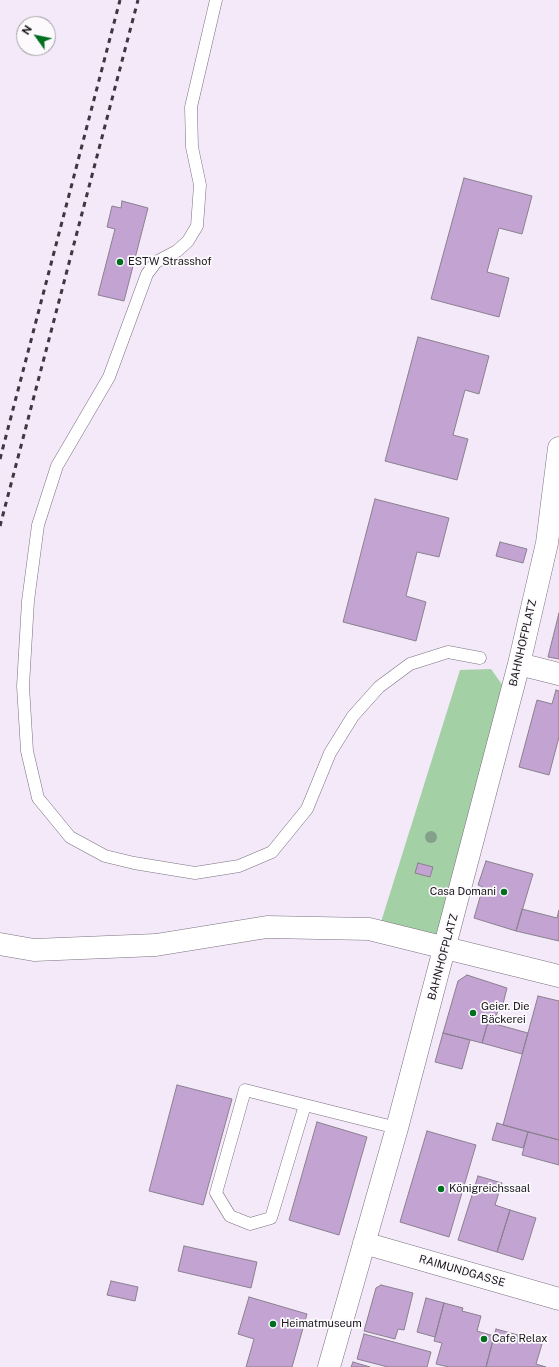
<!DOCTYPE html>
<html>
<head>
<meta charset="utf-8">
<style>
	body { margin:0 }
	#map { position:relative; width:559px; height:1367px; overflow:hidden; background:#f4e9f9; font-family:"Public Sans",sans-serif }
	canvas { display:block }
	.north { position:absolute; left:16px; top:16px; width:40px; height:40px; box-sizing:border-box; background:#fcfafd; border:1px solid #a19fa3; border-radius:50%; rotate:303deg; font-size:11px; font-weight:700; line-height:16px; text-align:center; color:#19161b }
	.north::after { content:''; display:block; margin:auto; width:14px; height:18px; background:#006e1f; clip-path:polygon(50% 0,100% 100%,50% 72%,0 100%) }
</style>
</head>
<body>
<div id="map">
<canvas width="559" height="1367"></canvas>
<div class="north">N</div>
</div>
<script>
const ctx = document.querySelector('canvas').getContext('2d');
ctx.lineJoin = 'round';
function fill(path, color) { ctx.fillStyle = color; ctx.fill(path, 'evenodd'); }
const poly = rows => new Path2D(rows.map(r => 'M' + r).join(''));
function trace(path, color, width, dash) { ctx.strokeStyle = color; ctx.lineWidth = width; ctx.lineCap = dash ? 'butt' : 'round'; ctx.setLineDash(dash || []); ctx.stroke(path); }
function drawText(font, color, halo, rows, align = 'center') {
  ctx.font = font + ' "Public Sans",sans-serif'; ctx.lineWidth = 3.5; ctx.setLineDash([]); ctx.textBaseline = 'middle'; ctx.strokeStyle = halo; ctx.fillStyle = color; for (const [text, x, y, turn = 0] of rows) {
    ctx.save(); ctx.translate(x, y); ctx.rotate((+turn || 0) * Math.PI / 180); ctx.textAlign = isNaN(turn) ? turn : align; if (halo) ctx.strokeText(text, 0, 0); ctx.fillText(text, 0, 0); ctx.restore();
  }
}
fill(poly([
	[491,669,506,690,438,937,381,922,460,670]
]), '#a4d0a6');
const building = poly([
	[464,178,532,196,522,234,499,228,487,272,509,278,499,317,431,299,464,178],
	[122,201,148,208,124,301,98,295,115,229,107,227,112,206,121,208,122,201],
	[418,337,489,356,479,394,465,390,453,435,468,439,457,480,385,461,418,337],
	[375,499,449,518,439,557,417,552,406,596,426,602,416,641,343,622,375,499],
	[500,542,527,549,523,563,496,556,500,542],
	[559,613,559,659,548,657,559,613],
	[556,690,559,691,559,737,549,775,519,767,537,700,552,704,556,690],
	[486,861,533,874,516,931,474,918,483,887,478,885,486,861],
	[418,863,433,867,430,877,415,873,418,863],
	[522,909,557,918,559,910,559,941,516,931,522,909],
	[467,975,507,988,502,1008,499,1007,495,1020,490,1019,488,1022,482,1043,443,1033,458,981,467,975],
	[538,996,559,1001,559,1140,503,1125,538,996],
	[488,1022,528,1033,522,1054,482,1043,488,1022],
	[443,1033,470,1040,462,1069,435,1062,443,1033],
	[177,1085,232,1099,203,1205,149,1191,177,1085],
	[317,1122,367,1137,339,1235,289,1220,317,1122],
	[497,1123,528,1132,523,1148,492,1140,497,1123],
	[427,1131,476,1145,449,1237,400,1222,427,1131],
	[528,1132,559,1140,559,1165,522,1155,528,1132],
	[478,1176,502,1183,495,1205,510,1210,497,1252,458,1240,478,1176],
	[510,1210,536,1218,523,1260,497,1252,510,1210],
	[184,1246,257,1262,251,1288,178,1271,184,1246],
	[111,1281,138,1287,135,1301,107,1295,111,1281],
	[381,1285,413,1293,404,1330,398,1329,395,1339,364,1331,376,1288,381,1285],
	[249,1297,307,1314,292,1367,246,1367,254,1339,238,1334,249,1297],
	[426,1298,444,1303,435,1337,417,1332,426,1298],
	[444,1303,463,1308,462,1311,481,1316,477,1331,494,1336,486,1367,449,1367,436,1364,442,1343,434,1341,444,1303],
	[496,1329,518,1335,518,1337,542,1344,536,1364,546,1367,486,1367,496,1329],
	[364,1334,431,1352,427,1367,388,1367,357,1359,364,1334],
	[353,1362,370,1367,351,1367,353,1362]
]);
fill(building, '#c2a3d2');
trace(building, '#8a808f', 1);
const lane = poly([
	[216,0,191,107,192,147,200,185,197,226,188,241,177,251,156,262,147,274,109,377,57,466,38,525,28,601,23,686,27,751,38,798,70,837,105,856,134,863,195,873,239,866,272,852,307,809,330,753,353,716,379,687,410,664,448,652,480,658],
	[305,1105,271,1218,250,1224,230,1216,216,1193,245,1090,397,1128]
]);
const street = poly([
	[519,664,559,674],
	[0,944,34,950,156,945,267,927,369,929,559,976],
	[364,1243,559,1299],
	[329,1367,397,1128,519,664,547,543,559,448]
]);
trace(lane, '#7a717f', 13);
trace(street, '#7a717f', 23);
trace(lane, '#fff', 12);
trace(street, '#fff', 22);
trace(poly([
	[0,459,120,0],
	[0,526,138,0]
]), '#3c383f', 3, [5, 5]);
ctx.fillStyle = '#84a08a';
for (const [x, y] of [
	[431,837]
]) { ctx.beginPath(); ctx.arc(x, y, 6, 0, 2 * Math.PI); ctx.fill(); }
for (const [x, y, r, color] of [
	[120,262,4,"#006e1f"],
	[504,892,4,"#006e1f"],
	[473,1013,4,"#006e1f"],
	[441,1189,4,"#006e1f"],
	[273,1324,4,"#006e1f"],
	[484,1339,4,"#006e1f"]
]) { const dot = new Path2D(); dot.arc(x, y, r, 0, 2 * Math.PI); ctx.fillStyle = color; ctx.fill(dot); trace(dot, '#fcfafd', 1.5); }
drawText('11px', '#19161b', '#fcfafd', [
	["ESTW Strasshof",128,262],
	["Casa Domani",496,892,"right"],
	["Geier. Die",481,1007],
	["Bäckerei",481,1020],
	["Königreichssaal",449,1189],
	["Heimatmuseum",281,1324],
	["Cafe Relax",492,1339]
], 'left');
drawText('11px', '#19161b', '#fcfafd', [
	["BAHNHOFPLATZ",523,643,-77],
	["BAHNHOFPLATZ",443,957,-75],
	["RAIMUNDGASSE",462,1271,16]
]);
</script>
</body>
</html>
